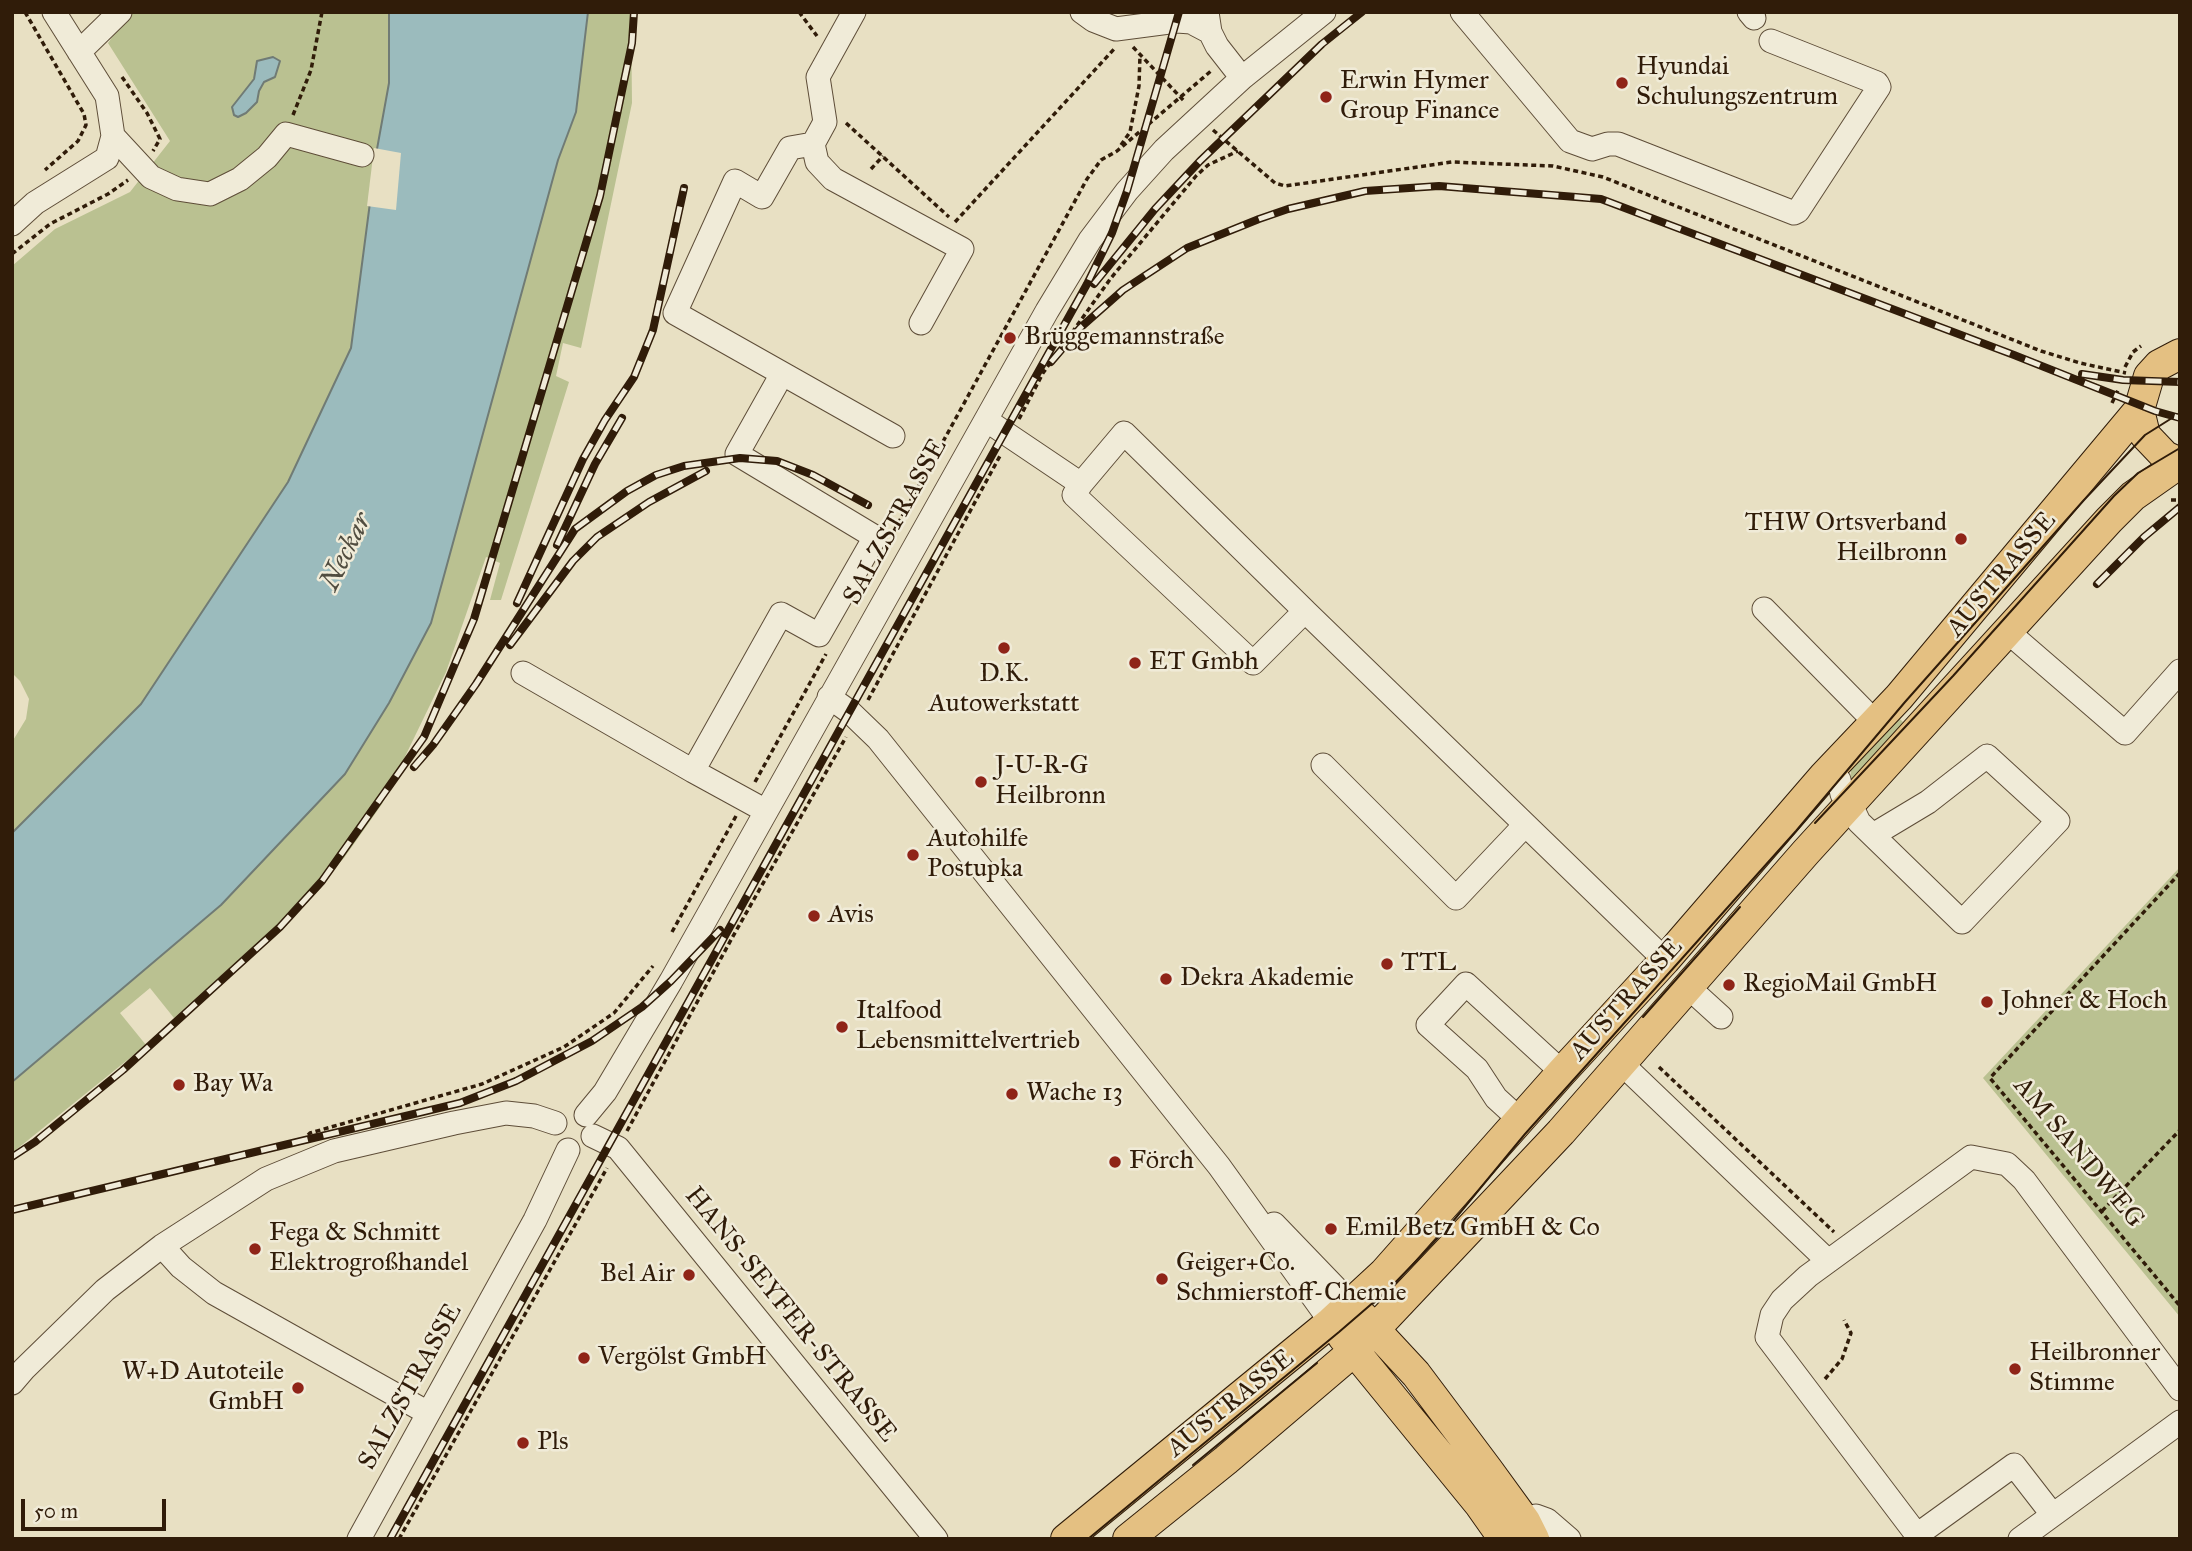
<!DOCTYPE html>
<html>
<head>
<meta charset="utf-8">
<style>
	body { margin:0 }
	#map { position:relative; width:2192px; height:1551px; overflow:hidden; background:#e8e0c3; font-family:"IM FELL Great Primer",serif }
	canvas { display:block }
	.frame { position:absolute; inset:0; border:14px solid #301c09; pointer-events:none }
	.scale { position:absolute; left:21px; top:1499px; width:145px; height:32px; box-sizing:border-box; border:4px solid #301c09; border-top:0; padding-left:9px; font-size:21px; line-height:24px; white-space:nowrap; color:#301c09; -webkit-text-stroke:5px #f0ebd8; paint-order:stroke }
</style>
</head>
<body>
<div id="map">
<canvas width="2192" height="1551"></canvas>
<div class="frame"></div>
<div class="scale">50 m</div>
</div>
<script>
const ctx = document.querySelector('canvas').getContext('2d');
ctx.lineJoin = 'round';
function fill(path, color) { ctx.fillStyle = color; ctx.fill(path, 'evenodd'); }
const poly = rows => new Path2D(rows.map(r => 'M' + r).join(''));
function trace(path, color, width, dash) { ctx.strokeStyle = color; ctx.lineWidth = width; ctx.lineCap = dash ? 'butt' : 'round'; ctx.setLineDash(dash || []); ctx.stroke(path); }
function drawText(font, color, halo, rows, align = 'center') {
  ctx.font = font + ' "IM FELL Great Primer",serif'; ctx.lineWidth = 5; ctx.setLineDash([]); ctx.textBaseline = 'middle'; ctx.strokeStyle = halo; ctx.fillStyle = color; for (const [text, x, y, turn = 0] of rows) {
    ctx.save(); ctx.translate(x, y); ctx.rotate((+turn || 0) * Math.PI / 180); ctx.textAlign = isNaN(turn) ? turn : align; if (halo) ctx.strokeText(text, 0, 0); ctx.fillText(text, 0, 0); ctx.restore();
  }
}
fill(poly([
	[130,12,389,12,389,83,377,149,351,348,288,482,141,704,12,833,12,742,26,719,29,699,20,681,12,673,12,266,55,229,130,192,170,141,108,43],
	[588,12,631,12,632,103,581,348,563,343,556,376,569,382,501,600,490,600,500,563,486,557,446,672,382,804,344,858,304,901,174,1018,150,988,120,1013,146,1045,12,1153,12,1082,221,905,345,774,431,623,558,160,576,112],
	[1898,717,1909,728,1850,785,1851,769],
	[2180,867,2180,1317,1983,1078]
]), '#bac191');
const water = poly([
	[389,12,588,12,576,112,558,160,431,623,389,703,345,774,221,905,12,1082,12,833,141,704,288,482,351,348,377,149,389,83,389,12],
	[273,57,280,61,275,77,264,82,259,91,257,102,246,113,238,117,234,115,232,107,254,79,257,61,273,57]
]);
fill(water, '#9bbbbd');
trace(water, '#707b75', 2);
fill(poly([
	[374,148,401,153,396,210,367,206]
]), '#e8e0c3');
const minor = poly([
	[54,12,107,96,113,136,151,177,177,189,210,194,240,179,267,157,286,134,362,155],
	[854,12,818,77,825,122,813,144,790,148,762,197,735,181,675,313,893,436],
	[1082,12,1093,20,1116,29,1177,21,1191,22,1210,32],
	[1207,12,1210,32,1217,46,1242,78],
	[1462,12,1570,141,1592,149,1608,144,1618,144,1794,213,1798,211,1879,87,1877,83,1771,41],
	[1749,12,1754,18],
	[79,52,120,12],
	[813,144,817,162,833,179,962,249,921,323],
	[12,224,35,203,107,158,113,136],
	[986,420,1081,484,1074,495,1253,663,1305,611,1665,960],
	[1081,484,1124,433,1305,611],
	[1764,609,1875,722],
	[2008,632,2125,733,2180,671],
	[523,673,693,771],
	[829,697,850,712,878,739,1219,1166,1331,1322],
	[1323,765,1456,898,1525,825],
	[1824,776,1839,780,1842,794,1850,803,1859,822,1962,922,2058,821,1987,756,1928,802,1873,835],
	[766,811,693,771,781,614,819,635,875,537,737,454,782,374],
	[1688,987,1721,1017],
	[1621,1063,1828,1261],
	[586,1115,605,1092,671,981,1047,311,1090,240,1127,191,1164,150,1242,78,1324,12],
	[1520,1120,1496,1098,1477,1069,1428,1025,1466,984,1562,1072],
	[593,1136,618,1148,936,1539],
	[1274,1224,1351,1304],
	[162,1246,181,1267,214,1293,428,1413],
	[12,1383,24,1369,105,1290,162,1246,266,1179,334,1151,454,1123,506,1113,534,1116,555,1123],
	[1525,1521,1536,1516,1547,1520,1569,1539],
	[1917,1535,2014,1465,2052,1514],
	[359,1539,535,1220,568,1150],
	[1920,1539,1767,1337,1772,1315,1782,1300,1808,1276,1971,1157,2007,1164,2024,1180,2180,1389],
	[2020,1539,2180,1422]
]);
const major = poly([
	[1363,1317,1416,1374,1488,1470,1525,1521,1534,1539],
	[1343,1337,1480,1505,1504,1539],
	[1066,1539,1331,1322,1384,1273,1562,1072,1665,960,1824,776,1899,697,2139,410],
	[1128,1539,1226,1460,1354,1351,1375,1329,1561,1132,1806,852,2109,520,2133,496,2180,463,2165,456,2145,435,2139,410,2149,376,2159,365,2180,354]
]);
trace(minor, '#5e4d38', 25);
trace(major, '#301c09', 32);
trace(poly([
	[25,12,84,114,86,125,78,141,45,170],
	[799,12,817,36],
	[1133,47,1185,102],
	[122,77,147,113,160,139,153,151],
	[293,115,311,70,322,12],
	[846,123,949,217],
	[1213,130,1275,183,1285,186,1452,162,1553,166,1603,177,2041,351,2080,363,2126,373],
	[1121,145,1130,132,1139,86,1140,55],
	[871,169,883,156],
	[955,222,1115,48],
	[12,254,50,224,108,194,128,180],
	[2125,367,2133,352,2141,346],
	[2112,403,2119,388],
	[1019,419,1043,373,1111,278,1196,176,1208,165,1238,151],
	[2171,500,2180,500],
	[894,531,1087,179,1101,160,1117,151,1211,71],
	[868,700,1001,454],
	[755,782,826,654],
	[2180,873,1990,1078,2180,1306],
	[672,932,736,816],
	[1659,1067,1834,1232],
	[627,1131,732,938,846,737],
	[302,1141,310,1133,482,1084,564,1047,614,1013,653,966],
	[2102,1211,2180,1130],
	[1825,1379,1842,1359,1851,1333,1844,1320],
	[399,1539,607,1168]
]), '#301c09', 3.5, [5, 3.5]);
trace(minor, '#f0ebd8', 23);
trace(major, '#e4c082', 30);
trace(poly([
	[1815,823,1953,676,2114,496,2138,473,2180,448],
	[1643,1017,1740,907],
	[1193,1465,1317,1363],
	[1088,1539,1339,1332,1390,1288,1420,1257,1454,1220,1525,1134,1796,831,1905,702,2084,500,2145,435,2180,413]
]), '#301c09', 2);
const rail = poly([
	[1094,284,1155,209,1200,161,1322,44,1362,12],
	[1051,362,1080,328,1123,290,1187,248,1259,219,1288,209,1365,191,1439,186,1601,199,2014,355,2155,411,2180,418],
	[2082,374,2123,380,2180,382],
	[557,545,595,464,622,418],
	[2097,584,2144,537,2180,507],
	[517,603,583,459,605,420,634,377,653,330,684,188],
	[510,645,573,561,597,537,649,502,706,471],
	[414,767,433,745,476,684,575,529,627,491,656,475,684,466,740,458,777,461,813,475,868,505],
	[12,1157,35,1142,123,1070,280,927,322,881,424,737,474,619,600,196,632,43,634,12],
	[12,1210,460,1103,516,1081,592,1041,642,1007,671,981,720,930],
	[390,1539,1087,284,1112,233,1127,191,1179,12]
]);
trace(rail, '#301c09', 8);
trace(rail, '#f0ebd8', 5, [16]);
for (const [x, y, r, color] of [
	[1622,83,7,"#8f2418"],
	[1326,97,7,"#8f2418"],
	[1010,338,7,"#8f2418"],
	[1961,539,7,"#8f2418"],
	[1004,648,7,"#8f2418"],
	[1135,663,7,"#8f2418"],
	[981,782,7,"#8f2418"],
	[913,855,7,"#8f2418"],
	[814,916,7,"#8f2418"],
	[1387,964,7,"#8f2418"],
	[1166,979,7,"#8f2418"],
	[1729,985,7,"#8f2418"],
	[1987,1002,7,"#8f2418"],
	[842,1027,7,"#8f2418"],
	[179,1085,7,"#8f2418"],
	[1012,1094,7,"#8f2418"],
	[1115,1162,7,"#8f2418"],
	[1331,1229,7,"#8f2418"],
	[255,1249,7,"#8f2418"],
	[689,1275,7,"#8f2418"],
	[1162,1279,7,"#8f2418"],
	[584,1358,7,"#8f2418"],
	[2015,1369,7,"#8f2418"],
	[298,1388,7,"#8f2418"],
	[523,1443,7,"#8f2418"]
]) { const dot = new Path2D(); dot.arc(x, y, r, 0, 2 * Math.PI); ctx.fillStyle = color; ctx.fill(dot); trace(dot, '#f0ebd8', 2.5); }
drawText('26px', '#301c09', '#f0ebd8', [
	["Hyundai",1636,68],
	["Schulungszentrum",1636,98],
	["Erwin Hymer",1340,82],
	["Group Finance",1340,112],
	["Brüggemannstraße",1024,338],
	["THW Ortsverband",1947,524,"right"],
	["Heilbronn",1947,554,"right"],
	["ET Gmbh",1149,663],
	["D.K.",1004,675,"center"],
	["Autowerkstatt",1004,705,"center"],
	["J⁃U⁃R⁃G",995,767],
	["Heilbronn",995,797],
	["Autohilfe",927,840],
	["Postupka",927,870],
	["Avis",828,916],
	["TTL",1401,964],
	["Dekra Akademie",1180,979],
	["RegioMail GmbH",1743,985],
	["Johner & Hoch",2001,1002],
	["Italfood",856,1012],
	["Lebensmittelvertrieb",856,1042],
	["Bay Wa",193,1085],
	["Wache 13",1026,1094],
	["Förch",1129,1162],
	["Emil Betz GmbH & Co",1345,1229],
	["Fega & Schmitt",269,1234],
	["Elektrogroßhandel",269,1264],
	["Geiger+Co.",1176,1264],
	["Schmierstoff-Chemie",1176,1294],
	["Bel Air",675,1275,"right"],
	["Heilbronner",2029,1354],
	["Stimme",2029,1384],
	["Vergölst GmbH",598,1358],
	["W+D Autoteile",284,1373,"right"],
	["GmbH",284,1403,"right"],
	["Pls",537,1443]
], 'left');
drawText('26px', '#301c09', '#f0ebd8', [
	["SALZSTRASSE",896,522,-61],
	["AUSTRASSE",2002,575,-50],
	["AUSTRASSE",1627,1000,-48],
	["AM SANDWEG",2078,1153,50],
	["HANS-SEYFER-STRASSE",790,1315,51],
	["SALZSTRASSE",411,1387,-61],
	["AUSTRASSE",1231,1404,-39]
]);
drawText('italic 28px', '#504c3f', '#f0ebd8', [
	["Neckar",347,552,-64]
]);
</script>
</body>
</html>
